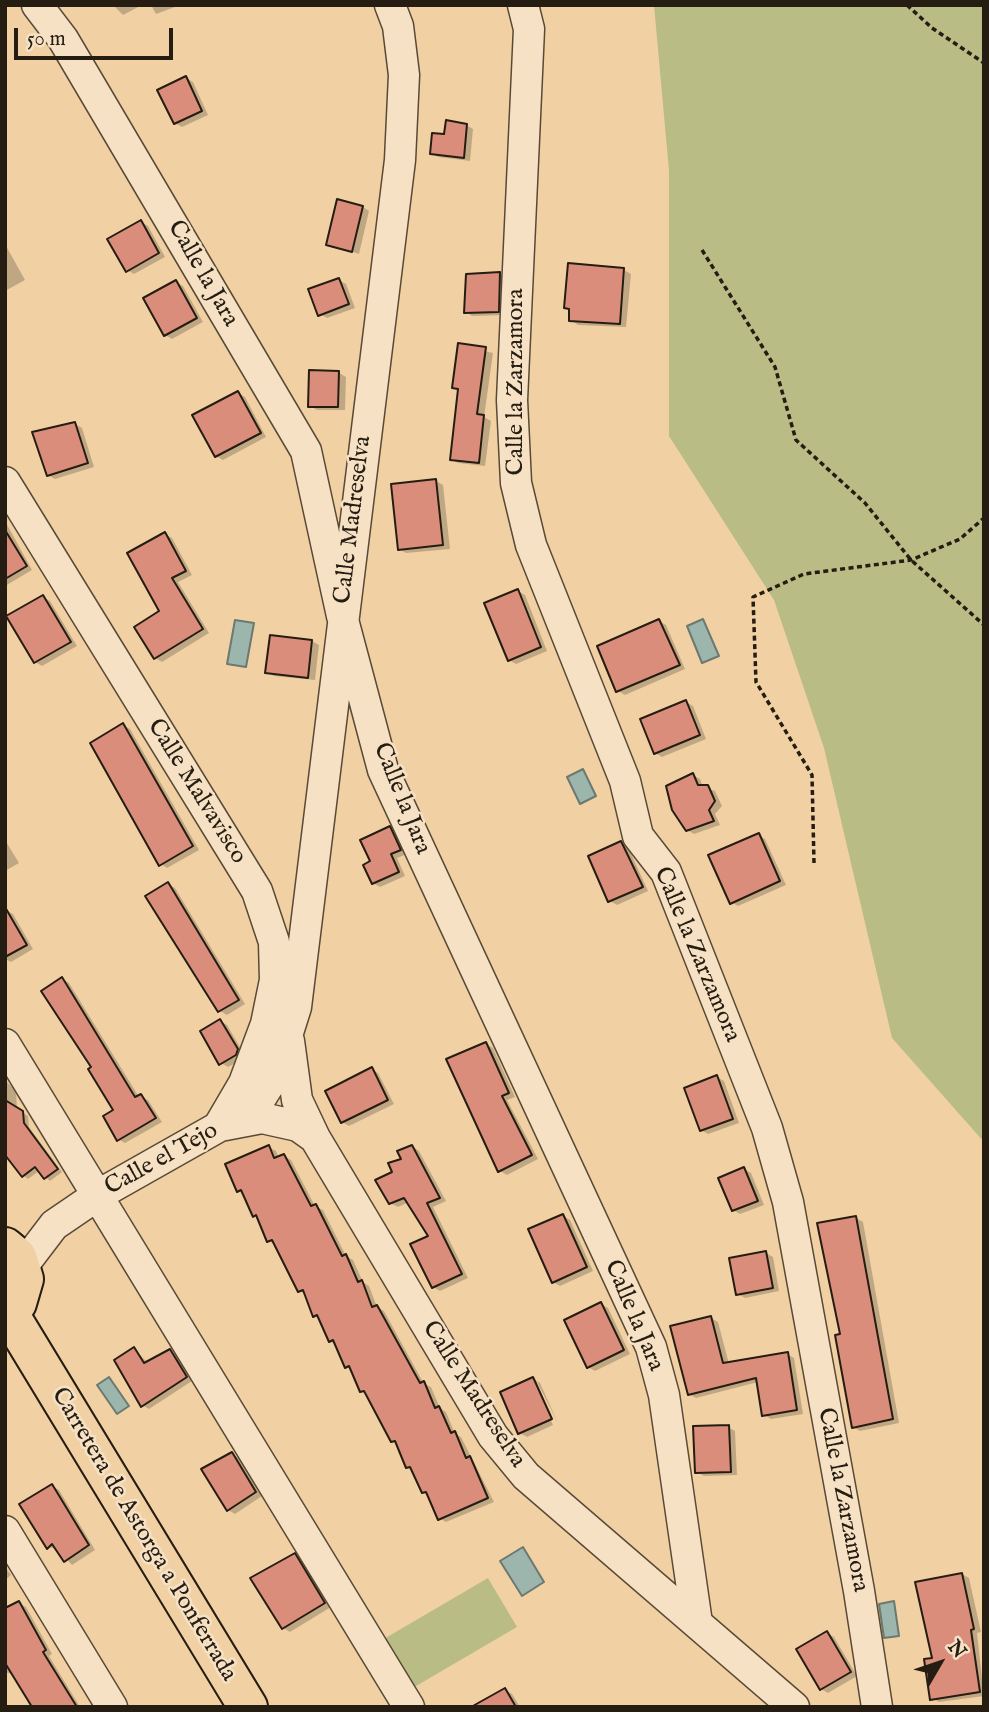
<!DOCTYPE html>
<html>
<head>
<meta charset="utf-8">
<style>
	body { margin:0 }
	#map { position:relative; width:989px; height:1712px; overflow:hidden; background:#f1d1a4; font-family:"IM FELL English",serif }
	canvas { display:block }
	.frame { position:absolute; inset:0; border:7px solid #251d12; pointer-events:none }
	.north { position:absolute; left:905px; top:1628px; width:70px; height:70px; -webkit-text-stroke:5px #f6e1c4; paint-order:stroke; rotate:51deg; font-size:19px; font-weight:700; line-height:28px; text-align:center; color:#251d12 }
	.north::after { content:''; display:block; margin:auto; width:24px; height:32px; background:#251d12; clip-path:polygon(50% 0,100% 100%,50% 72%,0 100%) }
	.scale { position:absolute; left:14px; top:28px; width:159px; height:32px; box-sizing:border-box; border:4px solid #251d12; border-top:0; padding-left:9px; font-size:21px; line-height:24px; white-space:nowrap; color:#251d12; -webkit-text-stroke:5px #f6e1c4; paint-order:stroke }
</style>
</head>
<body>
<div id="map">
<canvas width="989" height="1712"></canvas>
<div class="frame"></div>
<div class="north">N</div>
<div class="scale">50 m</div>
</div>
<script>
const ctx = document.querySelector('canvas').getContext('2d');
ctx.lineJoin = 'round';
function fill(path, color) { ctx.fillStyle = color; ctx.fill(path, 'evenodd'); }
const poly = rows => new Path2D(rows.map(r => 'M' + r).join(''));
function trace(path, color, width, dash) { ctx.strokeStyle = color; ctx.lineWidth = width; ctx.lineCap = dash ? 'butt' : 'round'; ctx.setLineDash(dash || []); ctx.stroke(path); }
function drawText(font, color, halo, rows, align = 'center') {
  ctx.font = font + ' "IM FELL English",serif'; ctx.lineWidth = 5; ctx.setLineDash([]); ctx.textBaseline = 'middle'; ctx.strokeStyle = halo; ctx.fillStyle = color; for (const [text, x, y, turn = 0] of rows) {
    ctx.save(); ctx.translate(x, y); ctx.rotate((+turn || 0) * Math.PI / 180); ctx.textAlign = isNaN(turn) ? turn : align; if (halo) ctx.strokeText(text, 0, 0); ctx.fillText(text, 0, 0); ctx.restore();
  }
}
fill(poly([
	[654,5,984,5,984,1142,892,1038,824,748,774,600,669,436,669,171],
	[488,1578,517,1627,411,1689,382,1640]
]), '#babc86');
const water = poly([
	[703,619,719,656,702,663,687,626,703,619],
	[235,620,254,623,246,667,227,664,235,620],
	[583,769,596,796,580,804,567,777,583,769],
	[109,1377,129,1406,117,1414,97,1385,109,1377],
	[523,1547,544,1582,522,1596,500,1561,523,1547],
	[894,1601,899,1636,884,1638,879,1604,894,1601]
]);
fill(water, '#9cb6ad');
trace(water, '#6c796f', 2);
fill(poly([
	[113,5,142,5,123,15],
	[151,5,175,5,175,7,156,14],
	[186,78,193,82,208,115,182,127,175,123],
	[466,125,473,129,470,161,438,157,431,153],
	[363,207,369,211,359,254,328,244],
	[141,222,148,226,165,257,134,274,127,270],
	[5,244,25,280,5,291],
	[624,270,631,274,626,327,578,325,571,320],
	[500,274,507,278,505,315,472,316,466,312],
	[339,280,346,284,355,308,327,318,320,314],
	[176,282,183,286,203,322,172,339,165,335],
	[459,345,493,353,484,417,491,421,485,466,458,463,451,459,459,391,454,388],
	[339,373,346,377,345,410,317,410,310,406],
	[238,393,245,397,266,437,223,460,216,456],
	[75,424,82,428,94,467,55,479,48,475],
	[436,481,443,485,450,549,406,553,399,549],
	[5,521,32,570,5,586],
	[165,534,172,538,192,575,178,582,209,633,162,662,155,658],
	[518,591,525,595,547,651,516,664,509,660],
	[43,597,50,601,77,646,42,666,35,662],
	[659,621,666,625,685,669,625,695,618,691],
	[272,637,312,641,319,645,315,680,274,676,267,672],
	[686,702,693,706,706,739,662,757,655,753],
	[123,725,130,729,199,850,167,868,161,864],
	[693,775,700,779,703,787,715,791,722,806,715,814,720,825,694,834,687,830],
	[390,828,397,832,407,854,397,858,405,876,380,887,373,883,372,862],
	[758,835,765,839,786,885,738,906,731,902],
	[5,840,19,863,5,871],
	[621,843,628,847,648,891,617,905,610,901],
	[168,884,175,888,245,1004,227,1015,220,1011],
	[5,910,13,914,33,949,11,962,5,959],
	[62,979,69,983,139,1097,148,1100,162,1122,125,1143,118,1139,115,1111,94,1068],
	[220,1021,227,1025,244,1054,243,1059,228,1067,221,1063],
	[486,1044,493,1048,515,1097,507,1100,538,1159,507,1175,500,1171],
	[371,1069,378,1073,394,1104,349,1126,342,1122],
	[717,1077,724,1081,739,1123,708,1134,701,1130],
	[7,1082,16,1091,17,1109,28,1116,29,1127,62,1172,50,1181,39,1171,28,1179,23,1175,5,1130],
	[412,1146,419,1151,446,1201,433,1207,468,1278,440,1291,433,1287,430,1236,409,1202,398,1207,390,1203,394,1172],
	[269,1147,276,1151,279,1158,284,1156,291,1160,315,1206,323,1210,346,1256,353,1260,363,1282,369,1286,377,1307,384,1311,424,1384,431,1387,440,1408,446,1412,455,1434,461,1437,494,1502,446,1522,439,1518,430,1496,423,1492,414,1471,408,1467,398,1445,392,1441,368,1395,361,1391,353,1370,346,1366,337,1345,330,1341,321,1319,315,1316,306,1295,300,1291,276,1245,269,1241,260,1219,254,1215,244,1194,238,1191],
	[744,1169,751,1173,764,1205,740,1214,733,1210],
	[563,1216,570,1220,593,1271,560,1286,553,1282],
	[856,1218,863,1222,899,1423,860,1431,853,1427],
	[766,1253,773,1257,779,1291,745,1298,738,1294],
	[601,1304,608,1308,630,1354,595,1371,588,1367],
	[711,1318,718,1322,729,1364,787,1354,794,1358,803,1414,771,1419,764,1415,758,1382,696,1398,689,1394],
	[134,1349,148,1363,170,1351,177,1355,192,1381,149,1409,142,1405],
	[533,1379,540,1383,558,1423,537,1382,533,1382,553,1425,527,1437,520,1433],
	[728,1427,735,1431,737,1475,704,1476,697,1472],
	[232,1454,239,1458,262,1496,235,1514,228,1510],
	[52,1486,59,1490,95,1550,72,1565,57,1549,48,1547],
	[295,1555,302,1559,331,1607,290,1632,283,1628],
	[5,1567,11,1575,5,1580],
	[962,1574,969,1578,981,1632,977,1633,984,1696,939,1702,932,1698,934,1660],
	[19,1603,26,1607,52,1654,49,1656,80,1707,34,1707,15,1675,5,1672,5,1610],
	[827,1633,834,1637,857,1676,828,1693,821,1689],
	[505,1690,512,1694,520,1707,475,1707]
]), '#0003');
const building = poly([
	[186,76,202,111,174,124,157,90,186,76],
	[446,120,467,124,464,158,430,154,432,133,444,134,446,120],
	[337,199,363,206,352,252,326,245,337,199],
	[141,220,159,253,126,272,107,239,141,220],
	[568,263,624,268,620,324,569,321,569,309,564,308,568,263],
	[500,272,499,312,464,313,466,274,500,272],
	[339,278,349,304,318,316,308,289,339,278],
	[176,280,197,318,164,336,143,298,176,280],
	[458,343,486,347,477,414,484,415,479,463,450,460,458,389,452,388,458,343],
	[309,370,339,371,338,407,308,407,309,370],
	[238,391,261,433,215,457,192,415,238,391],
	[75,422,88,463,47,476,32,432,75,422],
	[436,479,443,545,398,550,391,484,436,479],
	[5,530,27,566,5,579,5,530],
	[165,532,186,571,172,578,203,629,154,659,134,627,159,611,127,553,165,532],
	[518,589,541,647,508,661,484,603,518,589],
	[43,595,71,642,34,663,6,616,43,595],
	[659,619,680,665,616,692,597,646,659,619],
	[270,635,312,640,308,678,265,673,270,635],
	[686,700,700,735,654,754,640,719,686,700],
	[123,723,193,846,159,866,90,743,123,723],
	[693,773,698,785,708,785,715,801,709,810,714,821,686,831,672,810,666,786,693,773],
	[390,826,401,850,391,854,399,872,372,884,363,865,370,861,360,840,390,826],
	[759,833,780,881,730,904,708,855,759,833],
	[621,841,643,887,608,902,588,856,621,841],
	[168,882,239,1000,218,1012,145,896,168,882],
	[5,907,27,945,5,957,5,907],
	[62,977,135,1097,141,1094,156,1118,117,1141,103,1116,113,1110,88,1069,91,1067,41,991,62,977],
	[220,1019,238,1049,236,1055,219,1065,200,1031,220,1019],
	[486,1042,509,1093,502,1096,532,1155,498,1172,446,1059,486,1042],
	[372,1067,388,1100,341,1123,325,1091,372,1067],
	[717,1075,733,1119,700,1131,684,1088,717,1075],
	[5,1100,23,1111,24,1123,58,1169,44,1179,35,1167,22,1177,5,1155,5,1100],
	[269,1145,274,1158,284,1154,311,1206,316,1204,342,1256,346,1254,358,1282,362,1280,372,1307,377,1305,420,1383,424,1381,435,1408,439,1406,451,1433,455,1431,466,1458,470,1456,488,1498,438,1520,426,1492,422,1493,410,1467,406,1468,395,1441,391,1442,364,1391,360,1392,349,1366,345,1368,333,1340,329,1342,317,1315,313,1317,303,1290,298,1292,272,1240,267,1242,256,1215,253,1217,241,1190,237,1192,225,1164,269,1145],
	[412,1145,440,1198,427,1203,462,1274,432,1288,410,1244,428,1236,404,1198,389,1204,375,1180,392,1172,388,1163,401,1159,397,1151,412,1145],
	[744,1167,758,1201,732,1211,718,1178,744,1167],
	[563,1214,587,1267,552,1283,528,1229,563,1214],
	[856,1216,893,1419,852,1428,835,1335,840,1334,817,1223,856,1216],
	[766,1251,773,1288,736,1295,729,1258,766,1251],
	[601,1302,624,1350,587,1368,564,1320,601,1302],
	[711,1316,723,1363,788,1352,797,1410,762,1416,756,1378,688,1395,670,1326,711,1316],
	[134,1347,144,1363,170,1349,187,1377,141,1407,114,1360,134,1347],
	[533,1377,552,1419,518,1434,500,1392,533,1377],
	[729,1425,731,1472,695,1473,693,1426,729,1425],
	[232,1452,256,1492,227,1511,201,1469,232,1452],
	[52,1484,89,1545,64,1562,52,1544,47,1549,19,1504,52,1484],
	[295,1553,325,1603,282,1629,250,1578,295,1553],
	[962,1573,974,1629,971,1630,980,1692,930,1700,924,1659,932,1658,915,1582,962,1573],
	[19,1601,46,1650,43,1652,77,1707,32,1707,5,1663,5,1608,19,1601],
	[827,1631,851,1672,820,1690,796,1649,827,1631],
	[505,1688,516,1707,471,1707,505,1688]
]);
fill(building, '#db8d7c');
trace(building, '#251d12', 2);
const minor = poly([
	[37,5,63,39,306,451,342,616,383,770,651,1347,664,1395,697,1623],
	[523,5,529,29,512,400,516,483,531,545,625,781,638,836,666,872,767,1128,788,1202,859,1591,877,1707],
	[5,482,257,891,274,942,275,980,266,1024,244,1083,220,1124],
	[289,1041,297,1100,315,1138,493,1436,526,1476,794,1707],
	[5,1044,409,1707],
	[220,1126,257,1104,274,1077,296,1007,400,160,404,75,398,26,390,5],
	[22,1267,54,1225,98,1195,220,1126,262,1118,298,1126,315,1138],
	[5,1531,112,1707]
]);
const major = poly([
	[5,1247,17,1257,24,1279,17,1303,5,1313],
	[5,1307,248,1707]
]);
trace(minor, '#584a36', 33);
trace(major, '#251d12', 42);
trace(poly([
	[907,5,932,28,984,63],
	[702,250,775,367,796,440,865,503,911,560,984,625],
	[814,863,812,775,756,682,753,597,804,574,911,560,960,539,984,518]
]), '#251d12', 3.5, [5, 3.5]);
trace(minor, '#f6e1c4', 30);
trace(major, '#f1d1a4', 38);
drawText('24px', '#251d12', '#f6e1c4', [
	["Calle la Jara",202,274,60],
	["Calle la Zarzamora",517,382,-90],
	["Calle Madreselva",354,520,-83],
	["Calle Malvavisco",196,792,58],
	["Calle la Jara",401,799,68],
	["Calle la Zarzamora",696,955,67],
	["Calle el Tejo",162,1160,-29],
	["Calle la Jara",633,1316,67],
	["Calle Madreselva",473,1395,57],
	["Calle la Zarzamora",842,1500,79],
	["Carretera de Astorga a Ponferrada",143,1535,59]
]);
</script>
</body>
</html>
